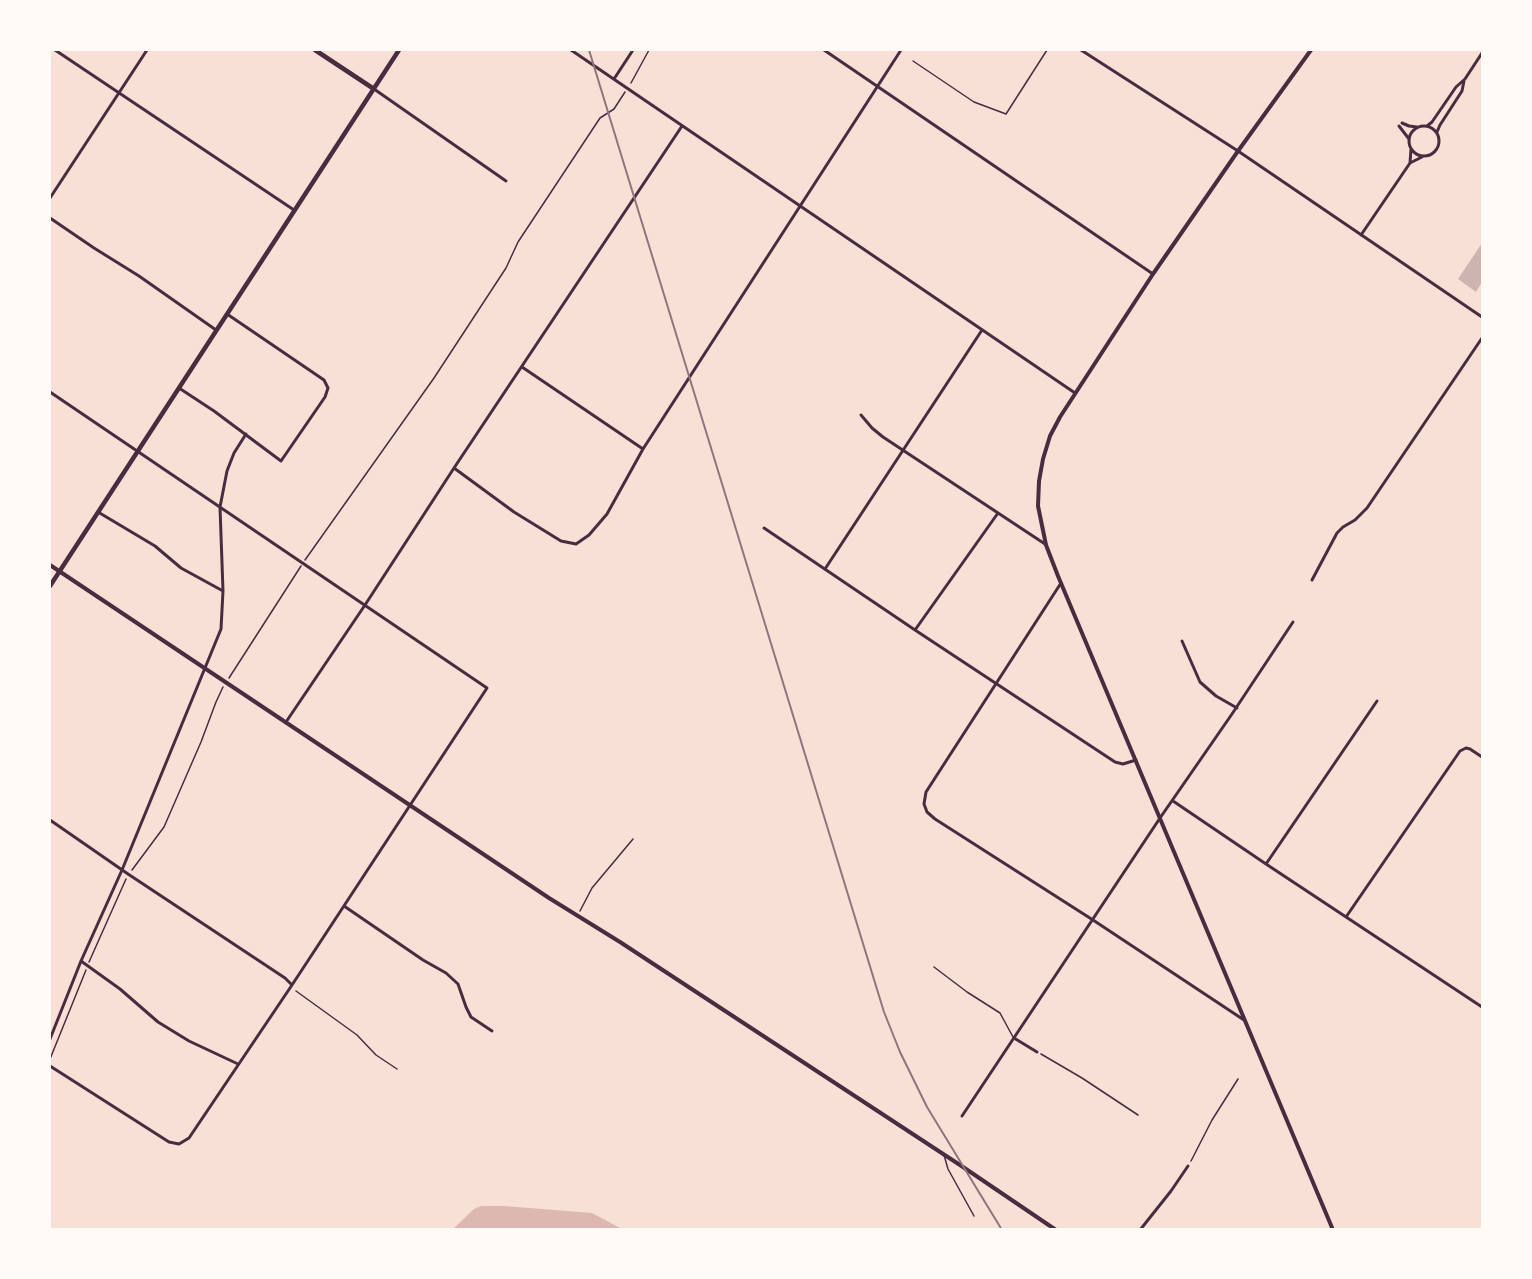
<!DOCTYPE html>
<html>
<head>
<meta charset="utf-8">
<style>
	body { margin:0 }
	#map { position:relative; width:1532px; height:1279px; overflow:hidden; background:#f7e1d7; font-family:Montserrat,sans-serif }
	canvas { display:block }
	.frame { position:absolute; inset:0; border:51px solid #fffaf5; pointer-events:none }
</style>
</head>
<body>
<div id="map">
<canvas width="1532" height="1279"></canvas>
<div class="frame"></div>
</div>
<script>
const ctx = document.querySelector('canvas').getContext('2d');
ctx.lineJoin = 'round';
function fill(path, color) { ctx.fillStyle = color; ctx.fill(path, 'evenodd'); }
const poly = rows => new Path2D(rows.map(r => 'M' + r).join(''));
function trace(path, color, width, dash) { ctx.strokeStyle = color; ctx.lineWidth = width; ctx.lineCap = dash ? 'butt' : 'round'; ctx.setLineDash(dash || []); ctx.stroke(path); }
fill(poly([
	[481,1206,504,1206,592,1213,622,1229,453,1229,474,1209]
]), '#dcb8b0');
fill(poly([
	[1482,243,1482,282,1476,292,1458,279]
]), '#ccb4b1');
trace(poly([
	[631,83,649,50],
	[305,560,434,378,506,268,518,242,600,118,614,109,625,92],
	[229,678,301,566],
	[132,870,164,827,201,742,216,702,223,687],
	[580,911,592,888,633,839],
	[89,962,126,879],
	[296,991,357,1035,376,1055,397,1069],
	[1041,1054,1082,1078,1138,1115],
	[50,1059,86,970],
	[1191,1161,1212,1120,1238,1079]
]), '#4a2c40', 1.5);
trace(poly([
	[913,61,974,102,1006,114,1047,50],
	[934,967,967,992,1000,1013,1013,1037],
	[944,1155,948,1169,974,1216]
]), '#4a2c40', 1.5);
trace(poly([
	[55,50,294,210],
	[571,50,1075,393],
	[824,50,1153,274],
	[1081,50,1238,151,1482,317],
	[614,79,633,50],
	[374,89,506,181],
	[1402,123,1409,126,1417,127],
	'1409 141a15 15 0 1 1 30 0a15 15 0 1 1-30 0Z',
	[1399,126,1409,139],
	[1427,126,1432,122,1456,87,1465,79,1482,53],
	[1437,132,1440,125,1462,91,1464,81],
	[1410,163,1422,157],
	[50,198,147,50],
	[50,218,94,248,139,276,216,330],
	[1361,235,1410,163,1411,149],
	[522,367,643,449],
	[179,388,214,411,281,461,325,397,328,388,324,380,227,314],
	[50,392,487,688,292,985,189,1138,179,1144,169,1142,50,1066],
	[861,415,872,428,883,437,1045,544],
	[454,468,514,512,561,541,576,544,589,535,607,514,643,449,901,50],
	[98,512,155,546,181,568,223,591],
	[764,528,915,630,1115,762,1123,764,1136,760],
	[825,569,982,330],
	[1312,580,1337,533,1343,527,1355,520,1367,508,1482,338],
	[1061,583,926,792,924,804,927,812,935,819,1093,920,1244,1020],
	[915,630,998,513],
	[1182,641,1200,682,1216,696,1237,708],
	[286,722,365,605,454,468,682,126],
	[1173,801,1266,864,1482,1007],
	[50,820,128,874,285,978,292,985],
	[1266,864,1377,701],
	[344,906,423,960,446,973,458,984,466,1007,471,1017,492,1031],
	[1346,917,1460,751,1466,748,1470,749,1482,757],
	[81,961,120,989,158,1022,189,1041,238,1064],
	[1014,1038,1037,1052],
	[50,1039,81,961,122,870,221,629,223,591,220,507,227,471,234,453,246,434],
	[962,1116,1160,818,1232,714,1293,622],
	[1140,1230,1171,1191,1188,1166]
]), '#4a2c40', 3);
trace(poly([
	[1311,50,1238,151,1153,274,1060,417,1050,436,1043,459,1039,481,1038,506,1046,545,1058,576,1333,1230],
	[50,565,549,898,620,942,963,1167,1056,1230]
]), '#4a2c40', 4);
trace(poly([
	[315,50,374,89],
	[50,586,399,50]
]), '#4a2c40', 4.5);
trace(poly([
	[589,50,884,1012,900,1052,927,1107,1002,1230]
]), '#8f747c', 2);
</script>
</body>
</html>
